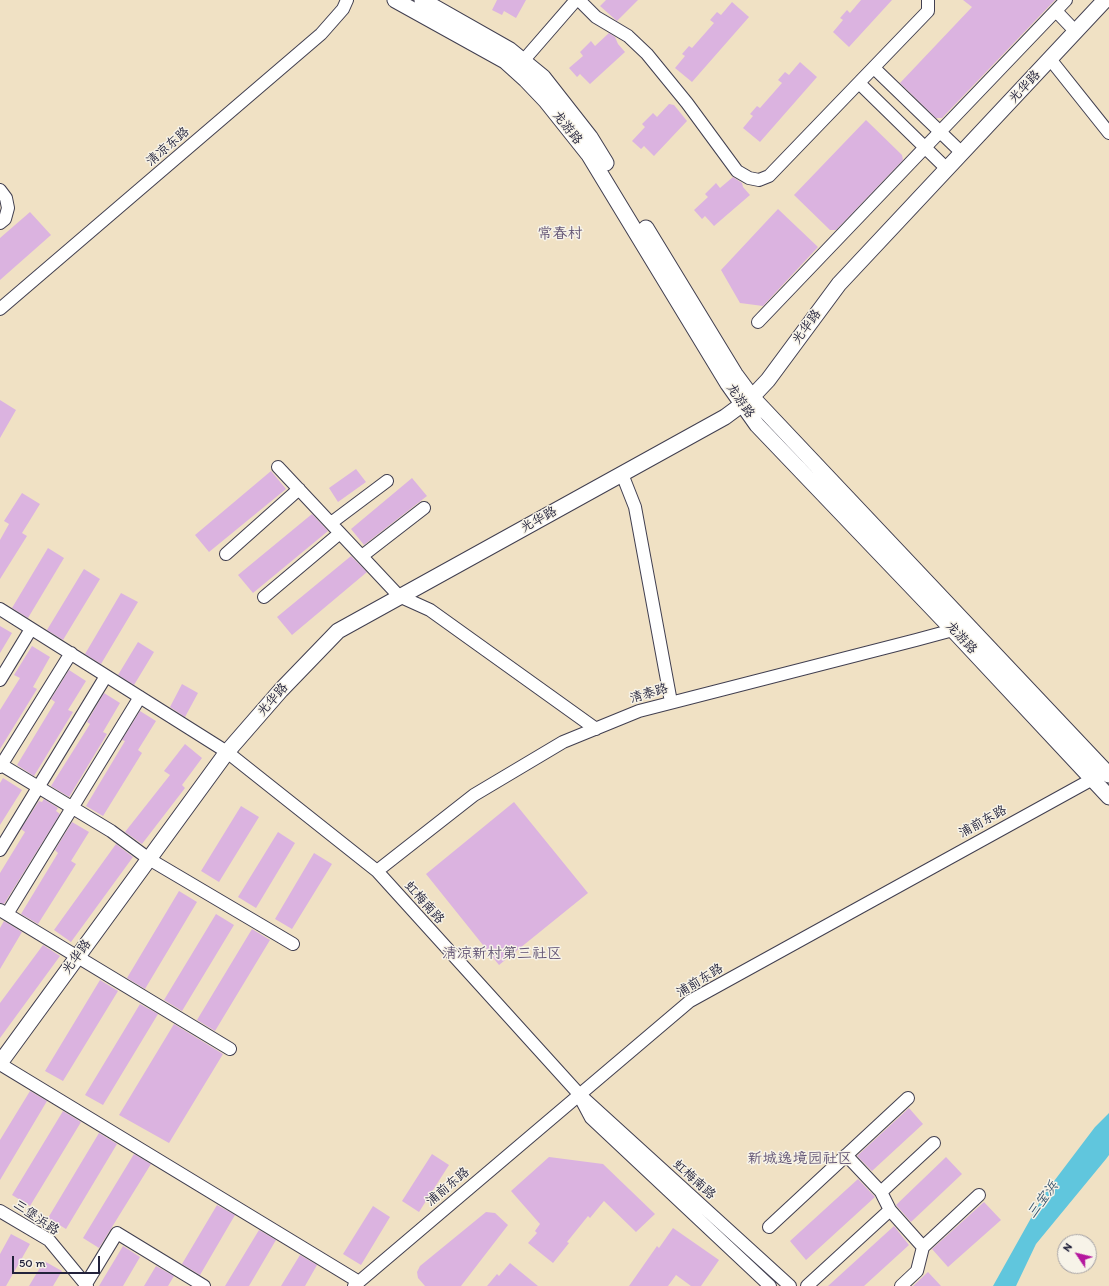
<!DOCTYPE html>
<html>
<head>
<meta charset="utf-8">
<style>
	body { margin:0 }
	#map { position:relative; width:1109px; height:1286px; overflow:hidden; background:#f0e1c4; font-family:Itim,sans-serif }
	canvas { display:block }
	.north { position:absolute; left:1057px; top:1234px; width:40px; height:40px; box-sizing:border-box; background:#f7f3e8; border:1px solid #a29fa3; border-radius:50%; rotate:305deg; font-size:11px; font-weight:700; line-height:16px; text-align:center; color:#22223b }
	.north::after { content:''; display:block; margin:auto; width:14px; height:18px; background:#b5179e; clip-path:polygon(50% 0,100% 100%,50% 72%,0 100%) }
	.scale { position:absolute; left:12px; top:1256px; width:88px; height:18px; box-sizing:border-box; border:2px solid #22223b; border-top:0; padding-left:5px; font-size:12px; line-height:14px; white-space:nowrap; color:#22223b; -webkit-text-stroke:3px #f7f3e8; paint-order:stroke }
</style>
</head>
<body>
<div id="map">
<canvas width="1109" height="1286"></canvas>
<div class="north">N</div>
<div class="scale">50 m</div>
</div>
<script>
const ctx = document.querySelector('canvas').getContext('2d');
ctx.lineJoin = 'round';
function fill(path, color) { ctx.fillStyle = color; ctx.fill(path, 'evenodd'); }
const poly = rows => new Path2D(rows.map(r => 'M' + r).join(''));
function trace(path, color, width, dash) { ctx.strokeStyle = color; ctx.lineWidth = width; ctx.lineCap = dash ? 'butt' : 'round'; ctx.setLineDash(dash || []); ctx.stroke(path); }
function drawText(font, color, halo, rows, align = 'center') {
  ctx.font = font + ' Itim,"LXGW WenKai TC",sans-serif'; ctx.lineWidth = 3; ctx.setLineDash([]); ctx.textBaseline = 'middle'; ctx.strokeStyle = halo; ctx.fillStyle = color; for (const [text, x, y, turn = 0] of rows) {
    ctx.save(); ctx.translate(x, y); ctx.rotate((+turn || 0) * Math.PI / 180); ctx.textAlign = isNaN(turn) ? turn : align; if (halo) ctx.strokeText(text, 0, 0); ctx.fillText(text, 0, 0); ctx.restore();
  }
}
fill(poly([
	[1109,1113,1109,1155,1106,1159,1036,1244,1016,1286,993,1286,1045,1193,1095,1127]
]), '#60c6dd');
fill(poly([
	[497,0,526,0,516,18,504,11,502,15,492,10],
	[606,0,638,0,617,21,600,6],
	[861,0,892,0,849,47,833,32,843,20,840,18,847,10,850,13],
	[963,0,1055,0,942,118,936,118,900,83,972,7],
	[732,2,749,17,692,82,675,68,685,56,682,54,689,46,692,48,714,23,710,20,717,12,721,15],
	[609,33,615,37,618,44,625,52,590,84,580,74,577,77,569,68,583,56,580,52,591,41,595,46],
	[800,62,817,77,760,142,743,128,753,116,750,114,757,106,760,108,782,83,778,80,785,72,789,75],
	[669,104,674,105,687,121,654,156,644,146,641,149,632,141,645,127,642,124,653,113,657,117],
	[866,120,902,155,903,160,836,230,830,230,794,195],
	[733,177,742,183,743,187,750,195,714,226,705,216,702,219,694,210,708,197,705,194,716,183,720,188],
	[778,209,818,247,763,306,740,303,721,270],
	[30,212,51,235,0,280,0,238],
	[0,400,16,410,0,438],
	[356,469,366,482,338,502,329,488],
	[271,471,286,489,209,552,195,535],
	[412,478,427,496,364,545,351,529],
	[22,493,40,504,22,533,27,536,0,579,0,540,9,524,4,521],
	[312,514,328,531,253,593,238,575],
	[48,548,64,558,28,618,12,608],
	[351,556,367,572,292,635,277,617],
	[84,569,100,579,63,640,47,630],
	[121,593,138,602,101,664,85,654],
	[0,626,12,633,0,653],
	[138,642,154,652,134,685,118,675],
	[32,646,50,657,33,687,37,689,0,749,0,710,20,678,14,675],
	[69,670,86,681,68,710,73,712,34,776,17,765,55,702,51,699],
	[182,684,198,693,185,717,170,707],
	[104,693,120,703,103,732,107,734,69,797,51,786,90,724,87,722],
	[140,711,156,721,138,750,142,753,103,816,86,806,125,741,122,740],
	[185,744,202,758,182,785,185,788,142,844,125,832,170,775,164,771],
	[3,778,22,790,0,825,0,783],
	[44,799,58,808,56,811,60,814,4,904,0,903,0,873,25,832,21,829,39,801,42,802],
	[514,802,588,893,499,965,426,874],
	[241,806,259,817,219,882,201,871],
	[72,822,89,832,71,861,76,864,38,924,21,914,58,853,55,850],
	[278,832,295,843,256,908,238,897],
	[116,844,133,857,71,942,54,930],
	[314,853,332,864,292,929,275,919],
	[179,891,197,902,145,989,127,978],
	[216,914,234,925,182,1011,164,1000],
	[4,921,22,932,0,969,0,928],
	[252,929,270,940,215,1031,197,1020],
	[43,945,60,956,0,1038,0,1003],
	[100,980,118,991,63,1081,45,1071],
	[140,1004,158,1014,103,1105,85,1095],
	[174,1024,223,1054,169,1143,119,1115],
	[30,1091,47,1101,0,1180,0,1140],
	[909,1108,923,1124,872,1171,857,1156],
	[63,1111,81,1122,30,1206,12,1195],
	[99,1133,117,1144,66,1229,48,1218],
	[134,1154,151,1164,99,1248,83,1238],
	[432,1154,449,1165,419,1212,402,1201],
	[549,1157,603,1164,655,1214,636,1232,604,1201,590,1218,588,1216,567,1242,569,1243,553,1263,528,1243,537,1233,535,1231,540,1224,511,1191],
	[946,1157,962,1174,911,1222,896,1205],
	[858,1179,875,1197,806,1260,790,1241],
	[984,1202,1001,1220,948,1267,932,1249],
	[217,1205,235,1215,200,1275,182,1264],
	[373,1206,390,1217,361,1265,343,1254],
	[486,1212,495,1213,508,1225,461,1286,425,1286,418,1278,417,1272,420,1266],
	[894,1226,909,1245,864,1286,828,1286],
	[673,1228,719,1260,701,1286,691,1286,676,1275,668,1286,629,1286,657,1246,659,1248],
	[259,1230,276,1240,249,1286,225,1286],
	[11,1234,30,1244,6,1286,0,1286,0,1254],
	[123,1246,140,1257,123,1286,99,1286],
	[300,1255,317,1265,305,1286,281,1286],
	[44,1261,62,1271,53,1286,29,1286],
	[510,1263,538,1286,487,1286,497,1274,499,1276],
	[156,1266,174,1276,168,1286,144,1286],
	[928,1272,941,1286,913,1286]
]), '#dbb3e0');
const minor = poly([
	[579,0,596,17,628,36,647,54,687,103,737,171,749,178,759,180,769,176,928,11,928,0],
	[1056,11,1076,32],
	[1050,59,1109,133],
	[523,61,576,0],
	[874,68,962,153],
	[859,83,947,169],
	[0,190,6,198,8,208,5,219,0,223],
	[0,309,321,34,343,9,347,0],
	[758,322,1066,0],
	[278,467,399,596,430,610,596,729],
	[622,474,635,507,671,702],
	[331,523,387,481],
	[226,554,299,489],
	[362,556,424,508],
	[264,597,340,533],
	[0,609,227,752,377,871,579,1094,790,1286],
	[0,680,31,629],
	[0,764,111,831,149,859,293,944],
	[0,767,71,653],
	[0,850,106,676],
	[377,871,474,795,563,742,639,711,916,640,953,630,959,625],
	[0,910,230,1049],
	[7,914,140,697],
	[0,1064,359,1282],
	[582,1101,591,1118,770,1286],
	[846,1155,881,1192,890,1210,923,1247],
	[881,1192,934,1143],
	[0,1211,49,1240,87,1286],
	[769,1227,908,1098],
	[86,1284,117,1233,204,1286],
	[354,1286,690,1001,1098,776],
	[807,1286,890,1210],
	[901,1286,917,1271,923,1247,979,1195]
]);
const major = poly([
	[395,0,505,61,526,80,546,101,589,155,728,384,757,425,953,630,1109,797],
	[422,0,510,50,543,77,590,137,606,163],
	[646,228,735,374,752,397,1109,775],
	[0,1063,227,752,281,690,338,631,725,417,752,397,768,380,839,284,1105,0]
]);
trace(minor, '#413f50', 14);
trace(major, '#413f50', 17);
trace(minor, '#fff', 12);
trace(major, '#fff', 15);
drawText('13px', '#22223b', '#f7f3e8', [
	["光华路",1025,87,-47],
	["龙游路",567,128,51],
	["清凉东路",168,147,-41],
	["光华路",807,327,-54],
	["龙游路",740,401,55],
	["光华路",539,520,-29],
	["龙游路",961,638,47],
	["清泰路",649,694,-17],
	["光华路",273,700,-49],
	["浦前东路",983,822,-29],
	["虹梅南路",424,903,48],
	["光华路",77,957,-54],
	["浦前东路",700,981,-31],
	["虹梅南路",694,1180,42],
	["浦前东路",448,1187,-40],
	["三堡浜路",36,1218,34]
]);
drawText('italic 14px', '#35536c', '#f7f3e8', [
	["三宝浜",1043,1200,-53]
]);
drawText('15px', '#635575', '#f7f3e8', [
	["常春村",560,234],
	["清凉新村第三社区",502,954],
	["新城逸境园社区",800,1159]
]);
</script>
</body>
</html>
